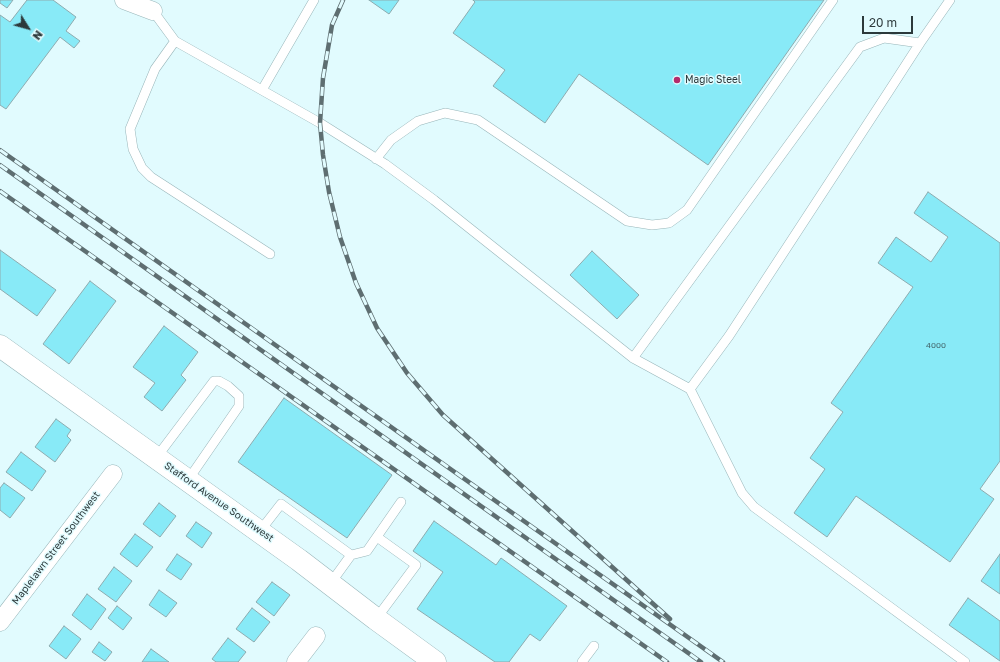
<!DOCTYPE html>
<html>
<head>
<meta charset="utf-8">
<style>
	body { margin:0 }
	#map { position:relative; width:1000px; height:662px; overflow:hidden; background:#e1fbfe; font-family:"Golos Text",sans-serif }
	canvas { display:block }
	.north { position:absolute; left:8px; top:8px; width:40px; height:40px; -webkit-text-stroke:3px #e1fbfe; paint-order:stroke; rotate:127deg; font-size:11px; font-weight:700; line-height:16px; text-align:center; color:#2c393b }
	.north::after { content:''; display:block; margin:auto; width:14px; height:18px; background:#2c393b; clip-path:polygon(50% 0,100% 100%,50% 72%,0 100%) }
	.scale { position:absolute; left:862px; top:16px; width:51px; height:18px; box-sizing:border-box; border:2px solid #2c393b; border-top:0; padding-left:5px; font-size:12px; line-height:14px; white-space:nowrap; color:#2c393b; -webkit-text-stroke:3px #e1fbfe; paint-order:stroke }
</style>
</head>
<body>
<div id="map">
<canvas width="1000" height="662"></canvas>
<div class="north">N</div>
<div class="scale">20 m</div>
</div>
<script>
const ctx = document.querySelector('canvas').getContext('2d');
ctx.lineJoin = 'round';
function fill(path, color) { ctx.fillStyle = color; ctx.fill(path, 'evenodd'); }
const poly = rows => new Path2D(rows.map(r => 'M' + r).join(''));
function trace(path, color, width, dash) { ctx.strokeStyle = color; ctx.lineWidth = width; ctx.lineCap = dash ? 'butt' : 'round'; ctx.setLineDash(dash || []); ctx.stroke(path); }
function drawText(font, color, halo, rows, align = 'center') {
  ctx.font = font + ' "Golos Text",sans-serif'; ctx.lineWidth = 3; ctx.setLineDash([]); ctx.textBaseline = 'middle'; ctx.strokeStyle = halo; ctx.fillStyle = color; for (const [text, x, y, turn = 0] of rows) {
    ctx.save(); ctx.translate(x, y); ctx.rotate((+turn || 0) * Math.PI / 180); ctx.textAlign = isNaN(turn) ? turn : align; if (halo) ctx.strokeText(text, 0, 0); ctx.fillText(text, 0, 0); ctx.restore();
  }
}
const building = poly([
	[0,0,13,0,7,8,0,3,0,0],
	[27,0,53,0,76,17,66,31,80,41,74,48,60,37,6,109,0,105,0,15,10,22,27,0],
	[369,0,399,0,389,14,369,0],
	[473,0,824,0,708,165,579,74,545,123,493,86,505,70,453,33,475,2,473,0],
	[928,192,1000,243,1000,461,980,489,994,499,950,562,856,496,827,537,794,513,825,469,810,458,843,412,831,403,913,287,878,263,896,237,931,262,948,237,914,213,928,192],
	[0,250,56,290,37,316,0,289,0,250],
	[592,251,639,295,617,319,570,275,592,251],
	[90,281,116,301,69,364,43,344,90,281],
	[164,326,198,352,181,375,186,380,162,411,144,397,155,383,133,367,164,326],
	[284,398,392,475,347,538,238,462,284,398],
	[56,419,71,430,67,436,71,440,55,462,35,447,56,419],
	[21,452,46,471,32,491,6,472,21,452],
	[4,483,25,498,10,518,0,510,0,488,4,483],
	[159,503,176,516,160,537,143,524,159,503],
	[434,521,496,565,501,558,567,606,540,641,530,634,509,662,495,662,417,609,443,572,413,551,434,521],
	[196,522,212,533,202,548,186,536,196,522],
	[135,534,153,547,137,567,120,554,135,534],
	[177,554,192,564,181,580,166,570,177,554],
	[1000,554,1000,594,981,581,1000,554],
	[114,567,132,581,116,602,98,589,114,567],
	[272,582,290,595,274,616,256,602,272,582],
	[159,590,177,603,166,617,149,605,159,590],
	[87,594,106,609,91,630,72,615,87,594],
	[968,598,1000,621,1000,661,949,625,968,598],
	[117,606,132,618,123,630,108,618,117,606],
	[252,608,270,622,254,642,236,629,252,608],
	[64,626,81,639,66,659,49,646,64,626],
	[228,638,246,652,238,662,216,662,212,659,228,638],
	[99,642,112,652,105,661,92,652,99,642],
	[151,649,169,662,142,662,151,649]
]);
fill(building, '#88eaf7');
trace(building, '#8dabaf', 1);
const service = poly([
	[153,11,175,41,320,123,385,164,434,200,633,358,690,389,729,336,889,91,920,43],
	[175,41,155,69,130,129,133,149,142,168,151,177,270,254],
	[262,90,314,0],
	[376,159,391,140,418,121,445,113,478,120,627,221,652,225,669,223,687,210,833,0],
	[633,358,860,47,884,38,920,43,950,0],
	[690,389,742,493,754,507,965,662],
	[156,458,214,381,219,381,228,386,239,396,239,406,188,480],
	[260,531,281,504,351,555],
	[330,584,351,555,367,551,401,502],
	[376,619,416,565,377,537],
	[582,662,594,646]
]);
const minor = poly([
	[124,0,153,11],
	[0,622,113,474],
	[296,662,316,636]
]);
const tertiary = poly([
	[0,346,299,560,376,619,435,662]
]);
trace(service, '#97b5b9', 10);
trace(minor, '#97b5b9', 19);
trace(tertiary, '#97b5b9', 23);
trace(service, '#fff', 9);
trace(minor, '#fff', 18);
trace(tertiary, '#fff', 22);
const rail = poly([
	[343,0,332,25,323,78,320,123,323,155,329,192,340,237,356,283,377,328,407,373,443,415,670,619],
	[0,150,723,662],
	[0,165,701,662],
	[0,191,667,662]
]);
trace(rail, '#5e6e71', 4.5);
trace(rail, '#e1fbfe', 3, [9]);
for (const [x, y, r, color] of [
	[677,80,4,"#b42c6c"]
]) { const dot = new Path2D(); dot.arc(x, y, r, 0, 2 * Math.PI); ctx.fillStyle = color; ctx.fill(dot); trace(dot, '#e1fbfe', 1.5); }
drawText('8px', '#43656a', null, [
	["4000",936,345]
]);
drawText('10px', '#2c393b', '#e1fbfe', [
	["Magic Steel",685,80]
], 'left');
drawText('10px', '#2c393b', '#e1fbfe', [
	["Stafford Avenue Southwest",219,502,35],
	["Maplelawn Street Southwest",56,548,-53]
]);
</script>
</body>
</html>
